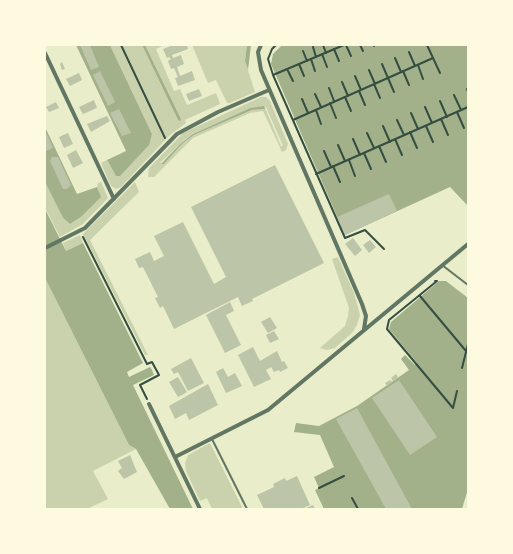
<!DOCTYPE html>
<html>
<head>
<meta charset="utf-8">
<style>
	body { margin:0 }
	#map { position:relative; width:513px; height:554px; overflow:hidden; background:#e9edc9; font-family:Signika,sans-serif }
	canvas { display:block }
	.frame { position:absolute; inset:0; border:46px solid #fefae0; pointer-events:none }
</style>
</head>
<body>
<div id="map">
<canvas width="513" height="554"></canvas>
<div class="frame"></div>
</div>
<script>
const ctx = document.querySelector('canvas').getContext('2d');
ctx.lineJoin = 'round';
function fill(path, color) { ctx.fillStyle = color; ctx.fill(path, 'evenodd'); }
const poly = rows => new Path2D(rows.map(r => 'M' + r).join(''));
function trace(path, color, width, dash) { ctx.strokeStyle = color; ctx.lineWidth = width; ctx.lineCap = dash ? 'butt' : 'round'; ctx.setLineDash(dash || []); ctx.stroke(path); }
fill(poly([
	[110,45,142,45,178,120,181,119,145,45,165,45,156,49,174,91,180,89,187,105,216,93,220,104,185,120,186,123,170,135,121,187,116,189,111,186,101,163,107,160,116,176,152,134],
	[192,45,247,45,245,61,255,92,230,103,227,103,216,80,208,83],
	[261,97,266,97,270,101,288,144,286,150,282,152,263,111,250,113,193,138,154,177,148,177,149,168,183,133],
	[266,107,283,146,281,146,265,109,252,110,194,135,183,143,164,164,160,163,184,140,193,134,250,108],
	[45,182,63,218,70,224,81,217,100,197,97,187,98,183,101,182,108,198,83,224,60,237,45,208],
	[135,182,139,192,90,240,148,355,145,355,83,234],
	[80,235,83,243,66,251,63,243],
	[338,257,354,293,360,315,357,325,352,333,335,348,327,350,320,348,345,326,348,316,349,308,332,259],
	[45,278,129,445,136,449,93,471,108,499,87,509,45,509],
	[210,443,243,509,212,509,207,498,200,501,186,471,185,463,188,455]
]), '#cad2ad');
fill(poly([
	[76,45,110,45,152,134,149,145,120,176,116,176,107,160,126,151],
	[142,45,145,45,181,119,180,121,178,120],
	[247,45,251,45,248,70,245,61],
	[282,45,468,45,468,206,450,187,345,235,271,64,273,54],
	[264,106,282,147,265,109,252,110,194,135,183,143,164,164,161,164,181,143,193,134,250,108],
	[45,127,77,194,97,187,101,197,81,217,70,224,63,218,45,182],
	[45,209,66,251,83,243,143,363,127,372,129,377,150,367,152,370,154,375,133,385,193,509,170,509,136,449,129,445,45,278],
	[439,281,446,281,468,298,468,489,462,509,324,509,315,490,319,488,314,477,334,467,320,435,294,432,296,423,319,426,357,406,409,370,401,359,405,355,415,365,417,363,389,329,391,322]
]), '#a3b18a');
fill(poly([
	[80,45,90,45,99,67,91,70],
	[173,45,187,45,188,49,172,55,173,58,181,55,184,64,177,67,180,76,192,71,195,80,178,86,175,78,178,77,174,68,171,69,168,61,171,59,169,57,167,58,163,49],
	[62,62,65,69,62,70,60,64],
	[100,71,115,102,108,106,93,75],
	[79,73,82,80,70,86,66,79],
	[199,89,202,96,189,101,186,94],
	[94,100,97,108,83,114,79,107],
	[56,102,59,108,49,112,46,107],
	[119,109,131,133,122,136,110,113],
	[107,116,110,121,91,132,87,124],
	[45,130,53,148,46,151,45,149],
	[68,133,73,144,64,148,59,137],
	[76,150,83,163,73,168,67,155],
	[52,157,58,157,71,185,67,189,63,189,50,161],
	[275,165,324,263,252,299,253,301,242,306,238,297,174,329,163,306,160,308,155,298,158,297,143,267,139,268,135,259,150,252,154,261,164,256,154,236,183,222,214,284,226,277,191,207],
	[389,194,397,211,345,235,337,217],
	[353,238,362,250,355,256,345,244],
	[370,240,376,247,369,253,363,245],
	[230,302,234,311,226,315,241,345,225,353,206,315],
	[270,317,277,328,268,333,261,322],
	[274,331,279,339,270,343,266,335],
	[253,347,260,361,277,351,282,362,284,361,288,368,280,372,279,370,274,372,271,367,266,370,271,379,254,387,238,355],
	[191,358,204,383,188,391,178,372,174,374,171,369],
	[223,368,228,377,235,373,242,386,226,393,216,372],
	[396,374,398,377,393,381,391,378],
	[178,377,187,392,178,397,169,382],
	[390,380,392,382,387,386,385,383],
	[399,380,437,437,410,455,372,398],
	[208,384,218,405,189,420,186,413,175,419,169,406],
	[357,408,412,509,386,509,336,419],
	[130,455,137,472,124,479,118,471,122,468,118,461],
	[297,476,310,505,301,509,264,509,257,495,274,487,273,484,285,478,286,481],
	[313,505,315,509,304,509]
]), '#bcc5a7');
trace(poly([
	[121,45,165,138],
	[276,45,272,49,268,59,273,75,345,238,365,230,384,249],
	[323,45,326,53],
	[346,45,351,56],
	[360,45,363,51],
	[374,45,374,46],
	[427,45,440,73],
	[313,47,316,57],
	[334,49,339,61],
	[303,51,307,61],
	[409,52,415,66],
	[322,54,327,67],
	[395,58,401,72],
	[311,59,315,71],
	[299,64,304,76],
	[382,64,394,92],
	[418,65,423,79],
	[287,69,293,81],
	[369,70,375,84],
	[403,71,409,85],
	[273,75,344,45],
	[355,76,361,90],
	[342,82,348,96],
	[374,84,380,98],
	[329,88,334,101],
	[467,89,468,92],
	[359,91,365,105],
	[315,94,321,107],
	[454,95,461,110],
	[345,97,351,111],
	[302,99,308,113],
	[440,101,447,117],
	[330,103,336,118],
	[425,107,432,123],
	[316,110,321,124],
	[457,112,464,128],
	[411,113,418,129],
	[441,119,448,135],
	[293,120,433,58],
	[397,120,404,135],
	[383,126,390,142],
	[426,126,433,142],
	[410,132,417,148],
	[367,133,374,148],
	[353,139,360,155],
	[395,139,402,155],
	[338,145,345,161],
	[379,146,386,162],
	[324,151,331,167],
	[364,153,371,169],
	[349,160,355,176],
	[333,166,340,182],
	[316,174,468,107],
	[83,237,147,364,152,362,159,375,140,385,147,399],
	[435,281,437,281,389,320,387,329,453,408,457,391],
	[420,296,466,351],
	[462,368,468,344],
	[319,488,344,476],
	[352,498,358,509]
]), '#344e41', 2);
trace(poly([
	[442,265,468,285],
	[212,439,247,509]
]), '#617663', 2);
trace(poly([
	[261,45,258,52,261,70,362,304,366,316,364,329],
	[45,53,114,199],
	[45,248,85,228,177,134,218,112,269,90],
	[149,404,200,509],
	[175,457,268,410,468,244]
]), '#617663', 4);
</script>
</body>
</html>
